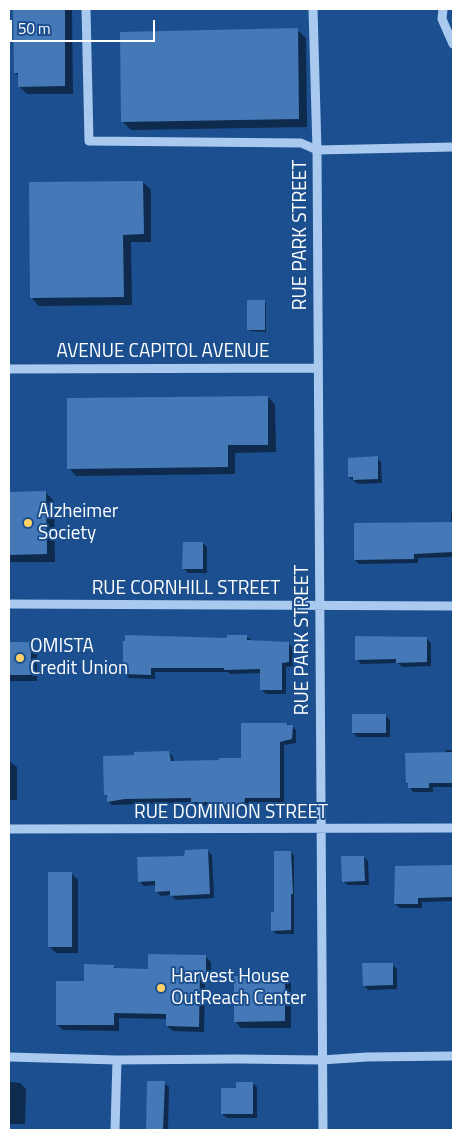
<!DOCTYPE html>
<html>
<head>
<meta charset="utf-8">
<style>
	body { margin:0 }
	#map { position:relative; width:462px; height:1139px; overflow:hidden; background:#1b4f8f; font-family:"Titillium Web",sans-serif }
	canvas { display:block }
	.frame { position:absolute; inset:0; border:10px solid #fff; pointer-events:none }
	.scale { position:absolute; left:10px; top:20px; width:145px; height:22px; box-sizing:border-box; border:2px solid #fff; border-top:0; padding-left:6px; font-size:15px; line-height:18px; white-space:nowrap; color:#fff; -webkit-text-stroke:4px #1b4f8f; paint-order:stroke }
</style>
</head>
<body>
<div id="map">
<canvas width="462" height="1139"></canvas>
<div class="frame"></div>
<div class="scale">50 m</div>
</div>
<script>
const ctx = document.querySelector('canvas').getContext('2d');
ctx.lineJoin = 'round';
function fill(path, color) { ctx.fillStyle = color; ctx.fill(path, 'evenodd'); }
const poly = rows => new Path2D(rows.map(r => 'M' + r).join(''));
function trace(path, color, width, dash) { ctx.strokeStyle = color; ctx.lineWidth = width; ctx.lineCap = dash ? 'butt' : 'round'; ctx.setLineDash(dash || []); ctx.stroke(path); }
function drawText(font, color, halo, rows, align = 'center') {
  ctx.font = font + ' "Titillium Web",sans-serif'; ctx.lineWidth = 4; ctx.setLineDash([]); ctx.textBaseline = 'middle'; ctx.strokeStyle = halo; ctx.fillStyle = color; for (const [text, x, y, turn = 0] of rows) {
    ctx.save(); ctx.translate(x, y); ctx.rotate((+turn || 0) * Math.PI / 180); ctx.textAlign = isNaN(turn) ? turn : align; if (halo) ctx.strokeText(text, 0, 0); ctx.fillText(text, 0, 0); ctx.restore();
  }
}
fill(poly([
	[15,9,72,9,73,94,27,94,19,86,19,76,15,73],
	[297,30,306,38,307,127,131,130,123,122],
	[143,182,151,190,151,242,131,242,132,305,39,306,31,297],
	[264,301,266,303,266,332,250,331,248,329],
	[268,397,275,405,276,452,235,453,235,474,76,476,69,468],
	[377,458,381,462,382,483,358,484,349,477],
	[9,474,9,493,46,493,54,501,55,562,9,562],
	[451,513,453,513,453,557,418,558,418,563,359,564,355,560,451,523],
	[203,543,207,547,207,573,188,573,184,569],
	[246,636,251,640,288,643,293,648,293,666,286,667,286,694,266,694,261,689,261,673,230,674,228,672,155,672,155,679,129,678,124,674,228,639],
	[426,638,431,643,431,666,402,667,398,663,361,664,357,659],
	[9,643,30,643,37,650,37,681,9,681],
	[386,716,390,720,390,737,357,737,353,732],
	[287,724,292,726,296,730,296,743,284,745,284,802,249,802,248,808,226,809,223,805,197,806,193,802,112,805,108,801,106,795,169,753,173,757,174,763,242,759],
	[446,750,453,750,453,787,433,787,433,792,413,792,407,783,446,754],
	[9,761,17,767,17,800,9,800],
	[208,851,212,855,214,898,176,900,171,895,161,896,156,891,156,885,144,886,139,881],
	[291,852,294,856,294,934,276,934,272,930,275,913],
	[364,857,368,861,369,885,348,885,343,881],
	[396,867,453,867,453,901,422,902,422,908,400,908,395,904],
	[71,873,78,880,78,953,56,953,49,946],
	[205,956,211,962,211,980,205,980,204,1032,173,1031,167,1026,167,1019,119,1018,119,1031,63,1030,57,1025,86,982,114,966,117,970,149,970],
	[392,964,397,969,397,989,368,990,364,985],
	[285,977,291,983,291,1028,241,1028,235,1021],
	[9,1082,20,1083,26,1089,25,1124,9,1124],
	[149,1082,164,1083,169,1087,168,1130,148,1130],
	[252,1083,257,1087,257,1118,227,1118,222,1114,237,1089]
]), '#0007');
fill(poly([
	[13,9,65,9,65,86,18,87,18,73,14,73],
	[298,28,299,119,121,122,120,32],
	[143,181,144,234,123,235,124,297,30,298,29,182],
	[247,300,265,300,265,330,247,330],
	[268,396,268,445,228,445,228,467,67,469,67,398],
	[378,456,378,479,353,480,353,477,348,477,348,458],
	[46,491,47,554,9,555,9,492],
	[453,522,453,552,414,554,414,559,354,560,354,523],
	[183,542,203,542,203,569,182,569],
	[125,635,227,638,227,635,247,635,247,640,249,640,289,642,289,662,282,663,282,690,260,690,260,669,224,670,224,668,151,668,151,675,123,674,123,641,125,641],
	[355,636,427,637,427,662,396,663,396,659,355,660],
	[9,642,31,642,31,675,9,675],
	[352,714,386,714,386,733,352,733],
	[241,723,287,723,287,725,293,725,292,739,280,742,280,798,245,798,244,804,221,805,221,802,191,802,191,798,125,799,107,802,107,795,104,795,103,756,134,755,134,752,169,751,171,761,219,760,219,758,241,758],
	[453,752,453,783,429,783,429,788,408,788,408,783,406,783,405,753],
	[208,849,210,894,170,896,170,891,155,892,155,881,138,882,137,857,184,856,185,850],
	[274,851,291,851,293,894,291,894,291,930,271,931,271,912,274,912],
	[341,856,364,856,365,881,342,882],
	[453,865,453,897,418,898,418,904,394,904,395,866],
	[48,872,72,872,72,947,48,947],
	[148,954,206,955,206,975,200,975,199,1027,166,1026,166,1014,114,1013,114,1025,56,1025,56,981,84,981,84,964,114,965,114,968,148,969],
	[362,963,393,963,393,985,363,986],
	[285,975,285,1021,234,1022,234,976],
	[147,1081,165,1081,163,1130,146,1130],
	[236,1082,253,1082,253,1114,221,1114,221,1088,236,1088]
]), '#4478b7');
trace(poly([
	[86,9,89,141,301,143,317,150,453,147],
	[313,9,317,150,323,1130],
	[443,9,442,19,453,44],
	[9,369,318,368],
	[9,604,453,606],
	[9,829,453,828],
	[9,1057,117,1060,237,1059,321,1060,367,1057,453,1056],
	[115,1130,117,1060]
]), '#a9c9ee', 9);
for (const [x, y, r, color] of [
	[28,523,5,"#ffd166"],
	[20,658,5,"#ffd166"],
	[161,988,5,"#ffd166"]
]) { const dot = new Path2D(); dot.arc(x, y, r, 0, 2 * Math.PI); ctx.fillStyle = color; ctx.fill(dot); trace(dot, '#1b4f8f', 2); }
drawText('19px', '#fff', '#1b4f8f', [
	["RUE PARK STREET",301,235,-90],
	["AVENUE CAPITOL AVENUE",163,352],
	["RUE CORNHILL STREET",186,589],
	["RUE PARK STREET",303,640,-90],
	["RUE DOMINION STREET",231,813]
]);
drawText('19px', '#fff', '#1b4f8f', [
	["Alzheimer",38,512],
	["Society",38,534],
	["OMISTA",30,647],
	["Credit Union",30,669],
	["Harvest House",171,977],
	["OutReach Center",171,999]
], 'left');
</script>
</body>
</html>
